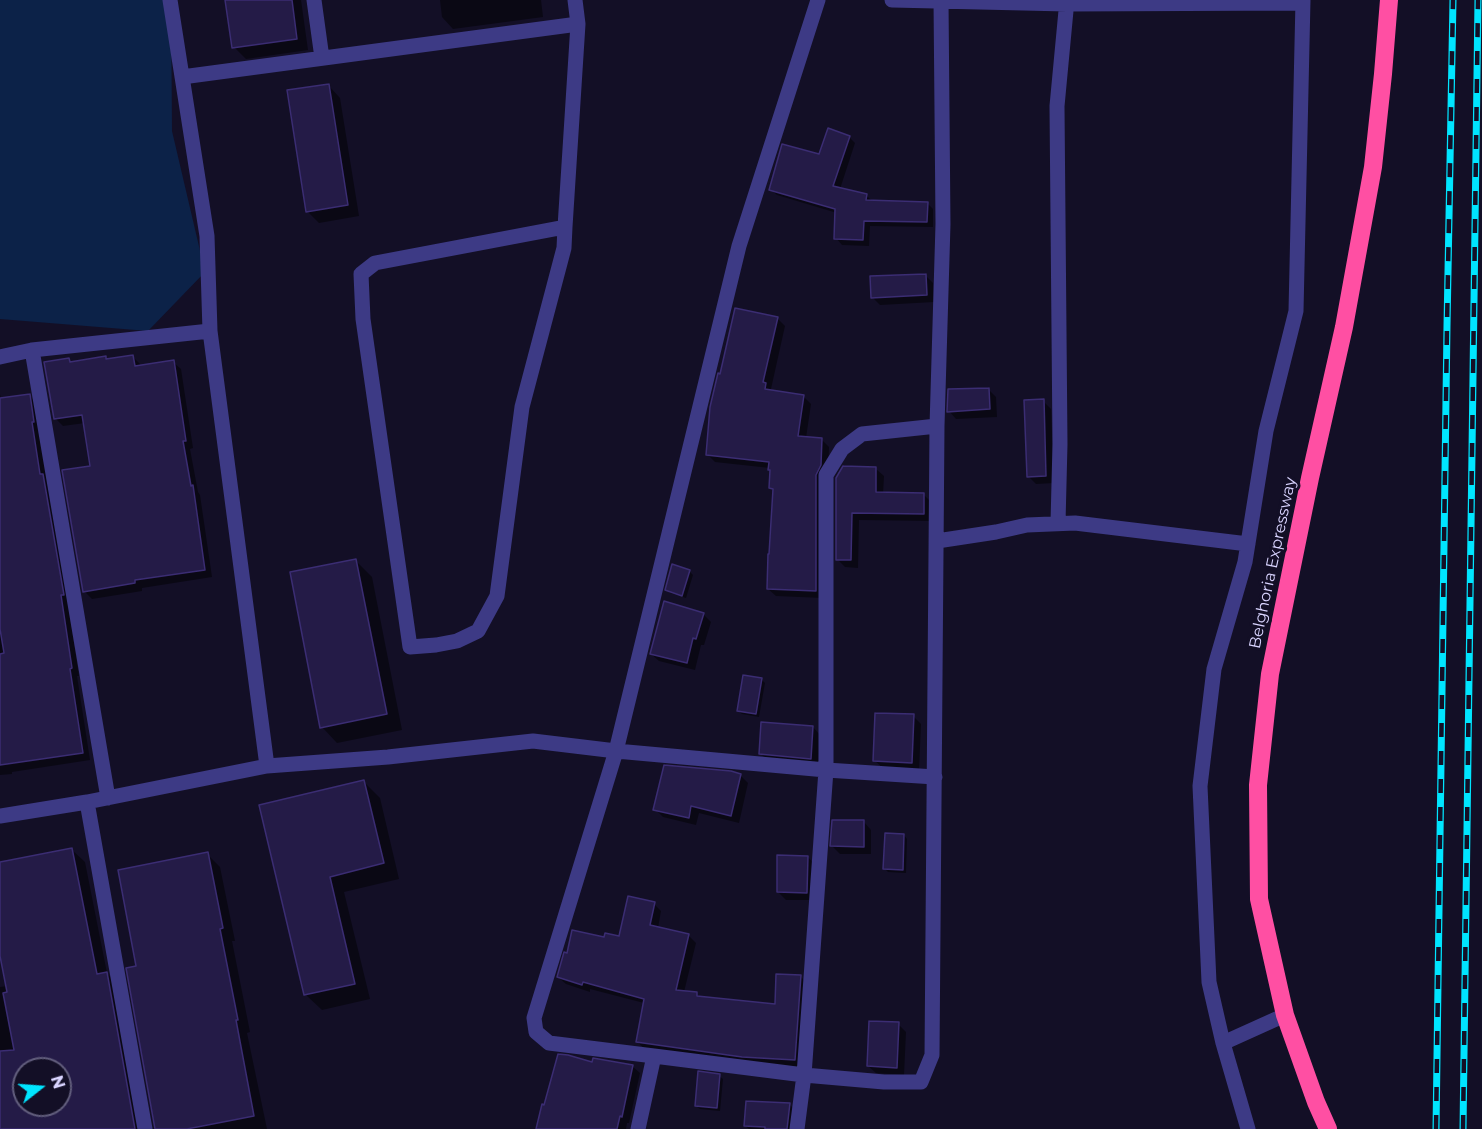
<!DOCTYPE html>
<html>
<head>
<meta charset="utf-8">
<style>
	body { margin:0 }
	#map { position:relative; width:1482px; height:1129px; overflow:hidden; background:#130f26; font-family:Montserrat,sans-serif }
	canvas { display:block }
	.north { position:absolute; left:12px; top:1057px; width:60px; height:60px; box-sizing:border-box; background:#130f26; border:2px solid #625e7d; border-radius:50%; rotate:73deg; font-size:16px; font-weight:700; line-height:24px; text-align:center; color:#d9d4ff }
	.north::after { content:''; display:block; margin:auto; width:21px; height:27px; background:#00e5ff; clip-path:polygon(50% 0,100% 100%,50% 72%,0 100%) }
</style>
</head>
<body>
<div id="map">
<canvas width="1482" height="1129"></canvas>
<div class="north">N</div>
</div>
<script>
const ctx = document.querySelector('canvas').getContext('2d');
ctx.lineJoin = 'round';
function fill(path, color) { ctx.fillStyle = color; ctx.fill(path, 'evenodd'); }
const poly = rows => new Path2D(rows.map(r => 'M' + r).join(''));
function trace(path, color, width, dash) { ctx.strokeStyle = color; ctx.lineWidth = width; ctx.lineCap = dash ? 'butt' : 'round'; ctx.setLineDash(dash || []); ctx.stroke(path); }
function drawText(font, color, halo, rows, align = 'center') {
  ctx.font = font + ' Montserrat,sans-serif'; ctx.lineWidth = 6; ctx.setLineDash([]); ctx.textBaseline = 'middle'; ctx.strokeStyle = halo; ctx.fillStyle = color; for (const [text, x, y, turn = 0] of rows) {
    ctx.save(); ctx.translate(x, y); ctx.rotate((+turn || 0) * Math.PI / 180); ctx.textAlign = isNaN(turn) ? turn : align; if (halo) ctx.strokeText(text, 0, 0); ctx.fillText(text, 0, 0); ctx.restore();
  }
}
fill(poly([
	[0,0,171,0,172,131,205,272,148,331,0,319]
]), '#0c2248');
fill(poly([
	[226,0,301,0,308,50,246,59,234,47],
	[440,0,541,0,543,17,453,29,442,17],
	[329,86,340,98,359,216,319,223,307,211],
	[849,137,855,143,840,189,866,195,873,202,927,203,933,209,933,227,870,226,869,246,842,245,836,238,837,213,777,195,770,189],
	[925,275,933,283,934,302,880,305,872,297],
	[777,318,785,326,771,389,773,391,803,396,811,404,806,438,822,440,829,447,823,598,776,596,768,589,774,491,771,488,772,471,770,468,715,462,707,454],
	[132,356,140,364,140,367,173,362,181,369,193,448,190,449,198,492,200,495,212,577,142,588,142,591,92,599,84,591,92,467,85,423,63,426,55,418,68,360,72,363,105,357,108,360],
	[988,389,996,397,997,417,956,419,949,411],
	[0,394,1,399,29,395,37,403,68,603,79,676,77,676,90,760,12,772,12,774,0,775],
	[1043,401,1051,409,1054,483,1036,484,1028,476],
	[844,468,876,469,884,476,883,494,923,494,931,502,931,521,859,520,858,568,845,567,837,559],
	[356,561,372,577,402,730,337,743,322,727],
	[689,571,693,575,686,598,670,593,667,590],
	[703,614,711,622,704,645,701,645,695,670,659,661,651,654],
	[761,679,765,683,759,717,742,714,738,711],
	[913,716,921,724,919,770,883,768,875,761],
	[813,727,820,735,818,766,768,761,761,754],
	[740,775,748,783,739,823,699,813,696,825,663,817,655,809],
	[364,782,380,798,399,879,344,892,370,999,322,1010,306,995,261,807],
	[864,822,871,830,871,854,840,854,832,846],
	[904,835,907,839,906,873,888,872,884,868],
	[72,850,85,862,107,973,119,986,145,1129,0,1129,0,987,8,986,0,948,0,864],
	[24,1069,60,1069,60,1105,24,1105],
	[207,854,220,867,235,941,232,941,250,1032,247,1033,267,1129,156,1129,138,967],
	[808,857,815,865,815,900,786,900,778,892],
	[654,904,661,911,658,928,688,935,696,943,684,992,696,994,700,998,777,1006,801,977,808,984,802,1067,750,1064,645,1049,637,1042,644,1003,590,989,590,992,566,984,558,977,605,939,620,937],
	[898,1024,906,1032,904,1075,876,1073,868,1066],
	[594,1064,632,1066,640,1073,629,1123,627,1123,626,1129,538,1129],
	[719,1076,723,1079,720,1111,700,1109,696,1106],
	[747,1102,790,1105,796,1111,794,1129,749,1129,745,1126]
]), '#0007');
const building = poly([
	[225,0,292,0,297,39,232,48,225,0],
	[329,84,348,205,306,212,287,90,329,84],
	[828,128,850,136,833,186,867,194,866,200,928,202,927,222,864,221,863,240,834,239,835,209,769,190,782,144,819,154,828,128],
	[926,274,927,295,871,298,870,276,926,274],
	[735,308,778,317,763,382,766,383,765,389,804,395,798,436,822,438,821,465,816,475,816,591,767,589,768,554,769,554,773,489,769,488,770,470,768,470,769,462,706,455,710,407,718,373,720,374,735,308],
	[133,355,135,366,174,360,186,441,183,441,191,486,193,485,205,570,135,580,135,583,83,592,62,470,90,466,82,415,54,419,44,362,69,358,70,362,106,356,106,359,133,355],
	[989,388,990,409,947,412,948,389,989,388],
	[30,394,34,422,32,422,40,474,43,474,64,595,61,595,72,668,70,669,83,753,0,765,0,654,4,653,0,629,0,398,30,394],
	[1044,399,1046,476,1027,477,1024,400,1044,399],
	[843,466,876,467,876,492,924,493,924,514,852,513,851,560,836,560,836,478,843,466],
	[356,559,387,714,320,728,290,572,356,559],
	[672,564,690,570,682,596,665,590,672,564],
	[664,601,704,613,696,639,693,638,687,663,650,654,664,601],
	[743,675,762,678,756,714,737,711,743,675],
	[875,713,914,714,912,763,873,761,875,713],
	[761,722,813,726,811,759,759,754,761,722],
	[664,765,731,771,741,774,731,816,691,806,689,818,653,810,664,765],
	[364,780,384,863,330,877,355,984,304,995,259,805,364,780],
	[832,820,864,820,864,847,830,846,832,820],
	[885,833,904,834,903,870,883,869,885,833],
	[72,848,97,974,107,972,135,1129,0,1129,0,1051,14,1050,3,993,7,992,0,956,0,862,72,848],
	[24,1069,60,1069,60,1105,24,1105,24,1069],
	[208,852,223,928,220,929,238,1020,236,1020,254,1116,187,1129,155,1129,126,968,136,966,118,870,208,852],
	[777,855,808,856,807,893,777,892,777,855],
	[628,896,655,902,650,925,689,934,676,990,697,992,697,996,775,1004,776,974,801,975,795,1060,742,1057,636,1042,644,999,583,982,582,985,557,977,564,952,567,953,572,930,604,937,605,933,619,936,628,896],
	[869,1021,899,1022,897,1068,867,1066,869,1021],
	[558,1054,568,1055,592,1062,593,1058,633,1065,622,1117,620,1116,617,1129,536,1129,542,1104,544,1105,558,1054],
	[698,1071,720,1074,717,1108,695,1106,698,1071],
	[746,1101,790,1103,787,1129,765,1129,765,1127,744,1126,746,1101]
]);
fill(building, '#241b47');
trace(building, '#3b2d73', 1.5);
trace(poly([
	[314,0,322,58],
	[818,0,739,246,616,751,826,770,935,777],
	[892,0,1067,4,1303,3],
	[182,77,578,24,575,0],
	[565,227,375,263,361,274,363,319,410,647,436,645,457,641,478,631,497,596,522,407,564,248,565,227,578,24],
	[32,350,108,798],
	[0,357,32,350,210,331],
	[1058,523,1060,444,1057,106,1067,0],
	[937,541,996,532,1027,525,1075,523,1248,544],
	[267,766,388,757,533,741,616,751,534,1018,536,1032,549,1043,654,1056,638,1129],
	[87,802,145,1129],
	[0,816,87,802,267,766,210,331,207,236,170,0],
	[1223,1043,1285,1015],
	[654,1056,804,1075,884,1082,921,1082,932,1055,937,426,943,224,941,0],
	[797,1129,804,1075,826,770,826,475,842,449,862,434,937,426],
	[1248,1129,1223,1043,1209,982,1200,786,1214,669,1245,562,1266,431,1296,311,1303,0]
]), '#3d3a85', 15);
trace(poly([
	[1328,1129,1316,1102,1285,1015,1259,899,1258,785,1270,674,1310,478,1344,327,1373,167,1383,74,1389,0]
]), '#ff4fa3', 18);
const rail = poly([
	[1436,1129,1447,326,1453,0],
	[1463,1129,1478,0]
]);
trace(rail, '#00e5ff', 7);
trace(rail, '#130f26', 4.5, [14]);
drawText('16px', '#d9d4ff', '#130f26', [
	["Belghoria Expressway",1273,563,-78]
]);
</script>
</body>
</html>
